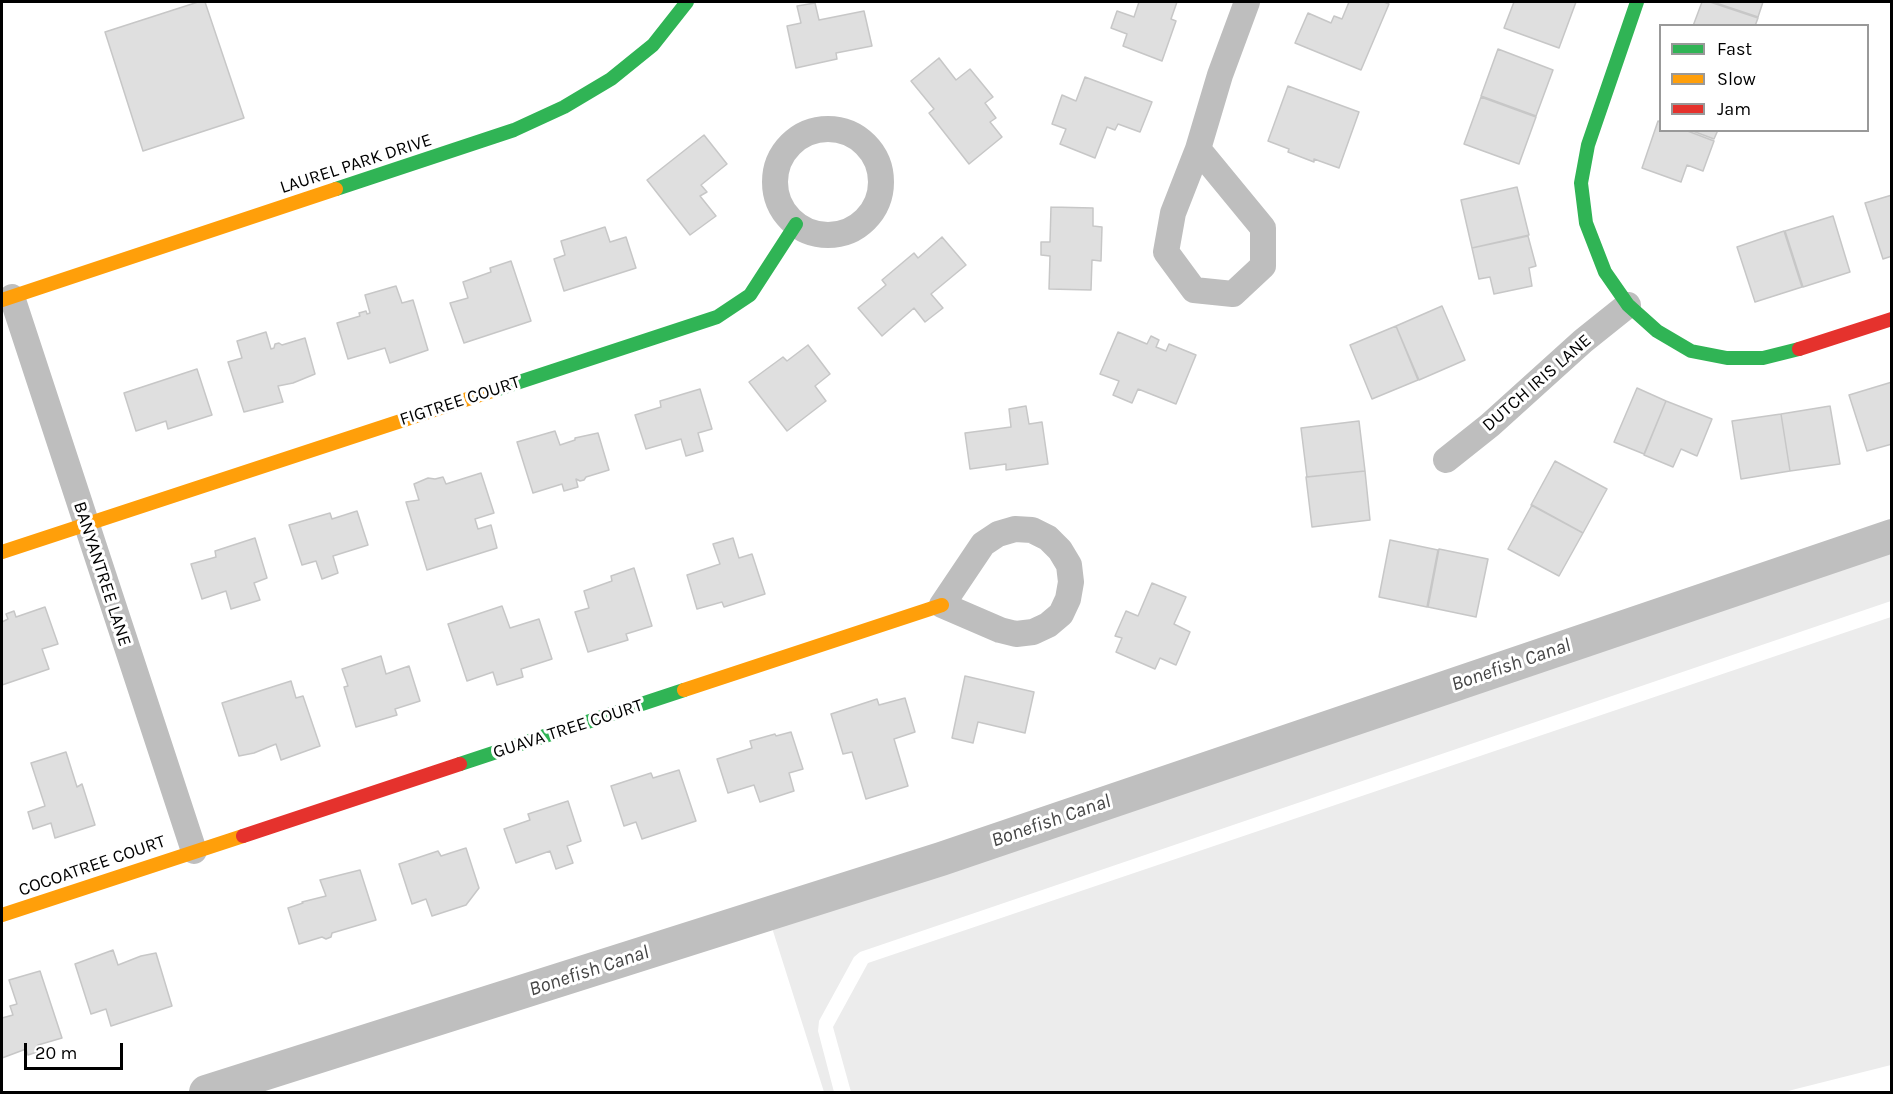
<!DOCTYPE html>
<html>
<head>
<meta charset="utf-8">
<style>
	body { margin:0 }
	#map { position:relative; width:1893px; height:1094px; overflow:hidden; background:#fff; font-family:Karla,sans-serif }
	canvas { display:block }
	.frame { position:absolute; inset:0; border:3px solid #000; pointer-events:none }
	.legend { position:absolute; left:1659px; top:24px; width:210px; height:108px; box-sizing:border-box; background:#fff; border:2px solid #999; margin:0; padding:8px 10px; list-style:none; font-size:18px; color:#000 }
	.legend li { display:flex; align-items:center; gap:12px; height:30px }
	.legend b { width:30px; border:2px solid #999 }
	.scale { position:absolute; left:24px; top:1043px; width:99px; height:27px; box-sizing:border-box; border:3px solid #000; border-top:0; padding-left:8px; font-size:18px; line-height:21px; white-space:nowrap; color:#000; -webkit-text-stroke:4px #fff; paint-order:stroke }
</style>
</head>
<body>
<div id="map">
<canvas width="1893" height="1094"></canvas>
<div class="frame"></div>
<ul class="legend">
<li><b style="height:8px;background:#30b455"></b>Fast</li>
<li><b style="height:8px;background:#ff9f0a"></b>Slow</li>
<li><b style="height:8px;background:#e5322d"></b>Jam</li>
</ul>
<div class="scale">20 m</div>
</div>
<script>
const ctx = document.querySelector('canvas').getContext('2d');
ctx.lineJoin = 'round';
function fill(path, color) { ctx.fillStyle = color; ctx.fill(path, 'evenodd'); }
const poly = rows => new Path2D(rows.map(r => 'M' + r).join(''));
function trace(path, color, width, dash) { ctx.strokeStyle = color; ctx.lineWidth = width; ctx.lineCap = dash ? 'butt' : 'round'; ctx.setLineDash(dash || []); ctx.stroke(path); }
function drawText(font, color, halo, rows, align = 'center') {
  ctx.font = font + ' Karla,sans-serif'; ctx.lineWidth = 6; ctx.setLineDash([]); ctx.textBaseline = 'middle'; ctx.strokeStyle = halo; ctx.fillStyle = color; for (const [text, x, y, turn = 0] of rows) {
    ctx.save(); ctx.translate(x, y); ctx.rotate((+turn || 0) * Math.PI / 180); ctx.textAlign = isNaN(turn) ? turn : align; if (halo) ctx.strokeText(text, 0, 0); ctx.fillText(text, 0, 0); ctx.restore();
  }
}
fill(poly([
	[1891,548,1891,601,860,952,854,957,819,1021,818,1031,834,1092,824,1092,767,912,1209,766],
	[1891,617,1891,1065,1784,1092,851,1092,833,1027,868,963]
]), '#ececec');
trace(poly([
	[206,1092,941,859,1892,536]
]), '#bfbfbf', 34);
const building = poly([
	[198,2,205,2,244,118,143,151,105,32,198,2],
	[1139,2,1177,2,1171,19,1176,21,1162,61,1123,46,1127,34,1111,28,1117,11,1134,17,1139,2],
	[1349,2,1384,2,1389,4,1361,70,1295,43,1308,13,1331,23,1334,16,1342,19,1349,2],
	[1514,2,1576,2,1559,48,1504,28,1514,2],
	[1702,2,1710,2,1758,18,1755,26,1693,26,1702,2],
	[1713,2,1763,2,1758,17,1713,2],
	[815,3,819,20,864,11,872,46,836,53,837,59,796,68,787,26,801,23,797,6,815,3],
	[1498,49,1553,70,1536,116,1481,96,1498,49],
	[939,58,956,80,970,69,993,97,985,103,996,118,990,122,1002,137,969,164,929,113,934,109,911,81,939,58],
	[1085,77,1152,102,1140,132,1118,124,1115,130,1107,127,1095,158,1060,144,1066,129,1052,124,1062,95,1076,101,1085,77],
	[1288,86,1359,112,1339,168,1314,159,1314,162,1288,152,1289,149,1268,141,1288,86],
	[1481,97,1536,117,1519,164,1464,144,1481,97],
	[1658,121,1660,122,1660,130,1685,130,1714,141,1703,171,1687,165,1681,182,1642,168,1658,121],
	[1690,130,1718,130,1714,139,1690,130],
	[704,135,727,164,701,185,707,192,700,196,716,216,690,235,647,180,704,135],
	[1517,187,1529,235,1472,248,1461,200,1517,187],
	[1892,195,1892,256,1883,259,1865,203,1892,195],
	[1051,207,1093,208,1093,226,1102,227,1101,261,1092,260,1091,290,1049,289,1050,256,1041,255,1041,242,1050,242,1051,207],
	[1833,216,1850,272,1803,287,1785,231,1833,216],
	[605,227,610,242,626,237,636,268,564,291,554,259,565,255,561,241,605,227],
	[1784,231,1802,287,1755,302,1737,247,1784,231],
	[1528,236,1536,266,1529,268,1532,286,1494,294,1490,277,1479,279,1472,248,1528,236],
	[942,237,966,265,931,294,943,308,925,322,914,308,882,336,858,308,886,285,882,280,914,253,918,258,942,237],
	[511,261,531,321,464,343,450,303,468,298,463,282,491,272,490,268,511,261],
	[396,286,402,303,413,300,428,350,390,363,385,348,348,359,337,323,360,316,359,313,366,311,367,314,370,313,365,295,396,286],
	[1442,306,1465,360,1419,380,1396,326,1442,306],
	[1396,326,1418,380,1372,399,1350,345,1396,326],
	[266,332,271,349,274,348,275,344,279,343,282,345,305,338,315,374,293,383,278,386,283,402,244,412,228,362,242,358,237,341,266,332],
	[1118,332,1147,344,1151,336,1159,340,1156,347,1166,351,1169,344,1196,355,1176,404,1138,389,1132,403,1113,395,1119,381,1100,374,1118,332],
	[808,345,830,374,815,386,826,401,787,431,749,382,783,357,787,361,808,345],
	[197,369,212,415,168,429,166,421,136,431,124,393,197,369],
	[1892,382,1892,444,1867,451,1849,395,1892,382],
	[1637,388,1666,401,1644,454,1614,442,1637,388],
	[700,389,712,429,698,433,703,451,686,456,681,439,646,449,635,415,661,407,660,401,700,389],
	[1666,401,1712,419,1697,456,1681,449,1673,467,1644,455,1666,401],
	[1026,406,1029,424,1042,422,1048,464,1006,470,1006,464,970,469,965,433,1011,427,1009,409,1026,406],
	[1830,406,1840,464,1790,471,1781,414,1830,406],
	[1781,414,1790,471,1741,479,1732,421,1781,414],
	[1359,421,1365,471,1307,477,1301,428,1359,421],
	[555,431,560,445,575,440,575,438,598,433,609,470,586,477,584,480,580,481,576,479,578,487,564,491,562,484,533,493,517,442,555,431],
	[1555,461,1607,489,1583,533,1531,505,1555,461],
	[1365,471,1370,520,1312,527,1306,477,1365,471],
	[481,473,494,513,475,519,478,529,491,525,497,548,427,570,406,502,419,500,414,484,428,478,435,479,443,477,446,484,481,473],
	[1532,505,1583,533,1559,576,1508,549,1532,505],
	[357,511,368,545,333,556,338,573,322,579,316,561,302,565,289,525,330,513,332,519,357,511],
	[255,538,267,578,254,583,260,600,231,609,226,591,202,599,191,564,216,557,215,551,255,538],
	[733,538,739,558,752,554,765,594,724,607,722,602,697,609,687,575,720,564,713,544,733,538],
	[1390,540,1438,550,1427,607,1379,597,1390,540],
	[1439,549,1488,559,1476,617,1428,607,1439,549],
	[634,568,652,626,626,634,628,640,588,652,575,612,589,608,584,591,612,581,611,576,634,568],
	[1152,583,1186,597,1174,624,1190,632,1176,665,1160,658,1155,669,1116,652,1122,638,1115,636,1126,611,1138,616,1152,583],
	[502,606,510,628,539,619,552,659,521,669,523,677,497,685,493,672,467,681,448,624,502,606],
	[45,607,58,644,42,649,49,669,2,685,2,622,8,619,6,614,14,611,16,617,45,607],
	[381,656,386,674,409,666,420,701,395,709,397,715,356,727,344,687,348,686,342,669,381,656],
	[965,676,1034,692,1025,733,978,722,973,743,952,738,965,676],
	[291,681,296,698,303,696,320,746,281,760,276,744,254,753,239,756,222,703,291,681],
	[905,698,915,732,894,739,908,786,866,799,852,752,843,754,831,714,877,699,879,705,905,698],
	[791,732,803,769,789,773,794,791,760,802,754,785,728,793,717,759,752,748,750,741,775,734,776,736,791,732],
	[66,752,77,787,82,784,95,825,55,838,51,823,33,829,28,812,45,806,31,763,66,752],
	[679,770,696,821,642,839,636,822,624,826,611,786,651,773,653,778,679,770],
	[568,801,581,841,567,846,573,863,556,869,550,851,516,863,504,829,530,820,528,814,568,801],
	[466,848,479,888,466,905,432,916,426,899,412,904,399,864,438,851,441,856,466,848],
	[360,870,376,920,332,933,331,937,326,939,322,937,299,944,288,908,303,903,302,902,326,896,320,880,360,870],
	[113,950,118,965,141,956,156,953,172,1006,111,1026,106,1009,91,1014,75,964,113,950],
	[40,971,62,1038,38,1045,40,1051,28,1055,26,1049,2,1058,2,1018,13,1015,10,1006,17,1004,9,980,40,971]
]);
fill(building, '#dfdfdf');
trace(building, '#c7c7c7', 1.5);
trace(poly([
	'775 182a53 53 0 1 1 106 0a53 53 0 1 1-106 0Z',
	[1198,149,1263,228,1263,266,1233,294,1194,290,1166,252,1173,213,1198,149],
	[1198,149,1220,75,1247,2],
	[12,297,194,851],
	[1446,460,1490,425,1583,341,1628,305],
	[1015,529,1032,530,1048,538,1060,550,1069,565,1071,582,1068,599,1061,614,1048,625,1033,632,1016,634,1000,630,942,605,983,544,998,534,1015,529]
]), '#bebebe', 26);
trace(poly([
	[1637,2,1588,145,1581,183,1586,223,1605,272,1628,305,1657,331,1691,351,1727,358,1763,358,1799,349],
	[336,189,514,130,564,107,611,79,653,45,687,2],
	[492,391,717,317,750,295,796,224],
	[460,764,684,690]
]), '#30b455', 14);
trace(poly([
	[2,300,336,189],
	[2,552,492,391],
	[684,690,942,605],
	[2,915,243,836]
]), '#ff9f0a', 14);
trace(poly([
	[1799,349,1892,319],
	[243,836,460,764]
]), '#e5322d', 14);
drawText('18px', '#000', '#fff', [
	["LAUREL PARK DRIVE",356,164,-18],
	["DUTCH IRIS LANE",1537,383,-41],
	["FIGTREE COURT",460,401,-18],
	["BANYANTREE LANE",102,574,72],
	["GUAVA TREE COURT",568,729,-18],
	["COCOATREE COURT",92,866,-19]
]);
drawText('italic 20px', '#444', '#fff', [
	["Bonefish Canal",1511,665,-19],
	["Bonefish Canal",1051,821,-19],
	["Bonefish Canal",589,971,-18]
]);
</script>
</body>
</html>
